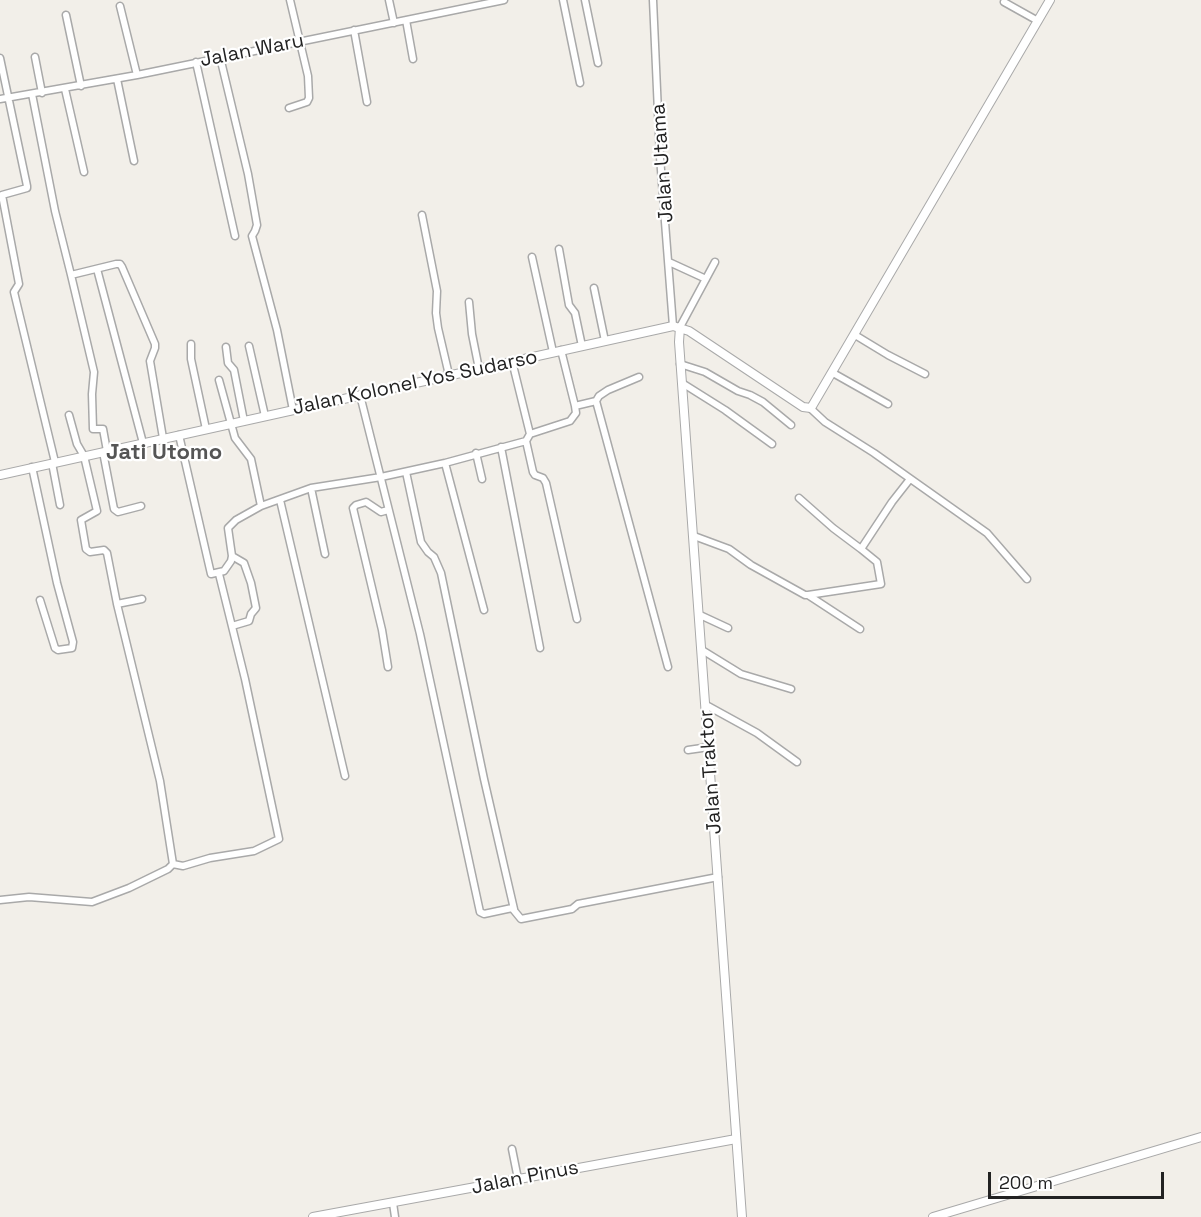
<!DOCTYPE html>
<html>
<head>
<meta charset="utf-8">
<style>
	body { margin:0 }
	#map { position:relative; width:1201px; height:1217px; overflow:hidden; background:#f2efe9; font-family:"Space Grotesk",sans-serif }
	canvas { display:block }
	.scale { position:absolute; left:988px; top:1172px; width:176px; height:27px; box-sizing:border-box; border:3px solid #222; border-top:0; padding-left:8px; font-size:18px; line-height:21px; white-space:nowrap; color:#222; -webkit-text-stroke:4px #fff; paint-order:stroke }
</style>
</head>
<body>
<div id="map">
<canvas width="1201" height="1217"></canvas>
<div class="scale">200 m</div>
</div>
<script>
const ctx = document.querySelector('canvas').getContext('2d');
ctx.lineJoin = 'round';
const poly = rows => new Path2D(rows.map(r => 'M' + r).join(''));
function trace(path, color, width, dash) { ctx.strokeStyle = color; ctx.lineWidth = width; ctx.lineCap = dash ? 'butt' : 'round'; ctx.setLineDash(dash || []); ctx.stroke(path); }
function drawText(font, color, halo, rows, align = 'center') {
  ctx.font = font + ' "Space Grotesk",sans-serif'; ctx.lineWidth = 4.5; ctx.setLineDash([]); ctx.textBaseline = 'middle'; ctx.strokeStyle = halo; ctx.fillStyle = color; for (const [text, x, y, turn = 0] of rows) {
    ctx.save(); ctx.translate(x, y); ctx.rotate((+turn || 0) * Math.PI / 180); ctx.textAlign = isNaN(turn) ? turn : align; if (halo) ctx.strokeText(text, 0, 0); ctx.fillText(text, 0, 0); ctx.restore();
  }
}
const minor = poly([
	[389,0,394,23],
	[563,0,580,83],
	[585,0,598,63],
	[653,0,660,157,673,326],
	[1004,2,1038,21],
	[120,6,137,75],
	[66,15,81,86],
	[406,20,413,59],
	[354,30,367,102],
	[35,57,42,93],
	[220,57,248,174,257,225,255,231,252,236,277,330,293,410],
	[0,58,27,186,27,188,2,195,19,284,14,292,55,462],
	[196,62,235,236],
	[117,79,134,161],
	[65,89,84,172],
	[32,94,55,211,71,275,116,264,120,264,122,267,155,344,155,348,150,361,163,438],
	[0,99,137,75,504,0],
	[289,108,307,102,309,98,308,76,290,0],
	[422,215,437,291,436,313,438,328,449,375],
	[559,249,569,305,575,313,582,346],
	[532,257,553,352],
	[669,262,706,279],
	[97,269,143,443],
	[71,275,94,372,92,394,93,429,103,429,107,451],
	[594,288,605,341],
	[469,302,472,334,479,369],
	[680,327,715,262],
	[855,335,888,355,925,374],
	[191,344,191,359,206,429],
	[249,346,265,416],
	[226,347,228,363,234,370,244,421],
	[512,361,530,434],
	[680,364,705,372,738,391,750,395,763,402,791,425],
	[833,373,888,404],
	[219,380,235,438,251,459,261,506,311,488,381,477,445,463,526,441,530,434,570,421,576,413,575,406,561,350],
	[682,383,725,410,772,444],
	[360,395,420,634,480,912,484,914,512,908,521,919,572,909,578,904,718,877],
	[596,401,668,667],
	[575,406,596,401,599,396,608,390,639,377],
	[810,408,825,422,874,453,987,533,1027,579],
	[179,435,211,574,224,571,231,561,232,556,228,528,236,520,261,506],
	[526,441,533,472,535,475,543,478,546,483,577,619],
	[501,447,540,648],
	[103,452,114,509,118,512,141,506],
	[476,453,482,479],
	[52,463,60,505],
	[445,463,484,610],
	[32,467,57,583,73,642,72,648,58,650,55,648,40,600],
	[406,472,421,542,428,552,434,557,441,573,484,779,514,909],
	[311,488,325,554],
	[799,498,833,528,861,549],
	[280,500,345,776],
	[694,536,729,549,751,565,805,595,808,595,860,629],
	[808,595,881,584,877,562,861,549,892,502,910,479],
	[117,604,142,599],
	[700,615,728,628],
	[232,626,249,621,251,614,256,608,251,583,244,563,232,556],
	[702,650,741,674,791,689],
	[388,667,382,630,353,508,356,505,366,502,381,512,388,510],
	[706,705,757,733,797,762],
	[688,750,709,747],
	[173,864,183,866,210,858,254,851,279,839,245,679,219,574],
	[0,900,29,897,92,902,129,888,168,869,173,864,160,781,117,604,107,553,104,550,90,552,86,549,81,520,97,511,84,456,77,444,69,415],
	[512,1149,518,1179],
	[393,1203,395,1217]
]);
const tertiary = poly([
	[680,327,679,342,742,1217],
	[0,475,673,326,689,331,803,407,811,408,1050,0],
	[313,1217,736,1139],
	[933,1217,1201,1137]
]);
trace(minor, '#a9a9a9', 9);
trace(tertiary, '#a9a9a9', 10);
trace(minor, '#fff', 6);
trace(tertiary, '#fff', 8);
drawText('20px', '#222', '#fff', [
	["Jalan Waru",252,51,-11],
	["Jalan Utama",663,163,-94],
	["Jalan Kolonel Yos Sudarso",415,383,-12],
	["Jalan Traktor",711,772,-94],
	["Jalan Pinus",525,1178,-11]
]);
drawText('bold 22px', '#555', '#fff', [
	["Jati Utomo",164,453]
]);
</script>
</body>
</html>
